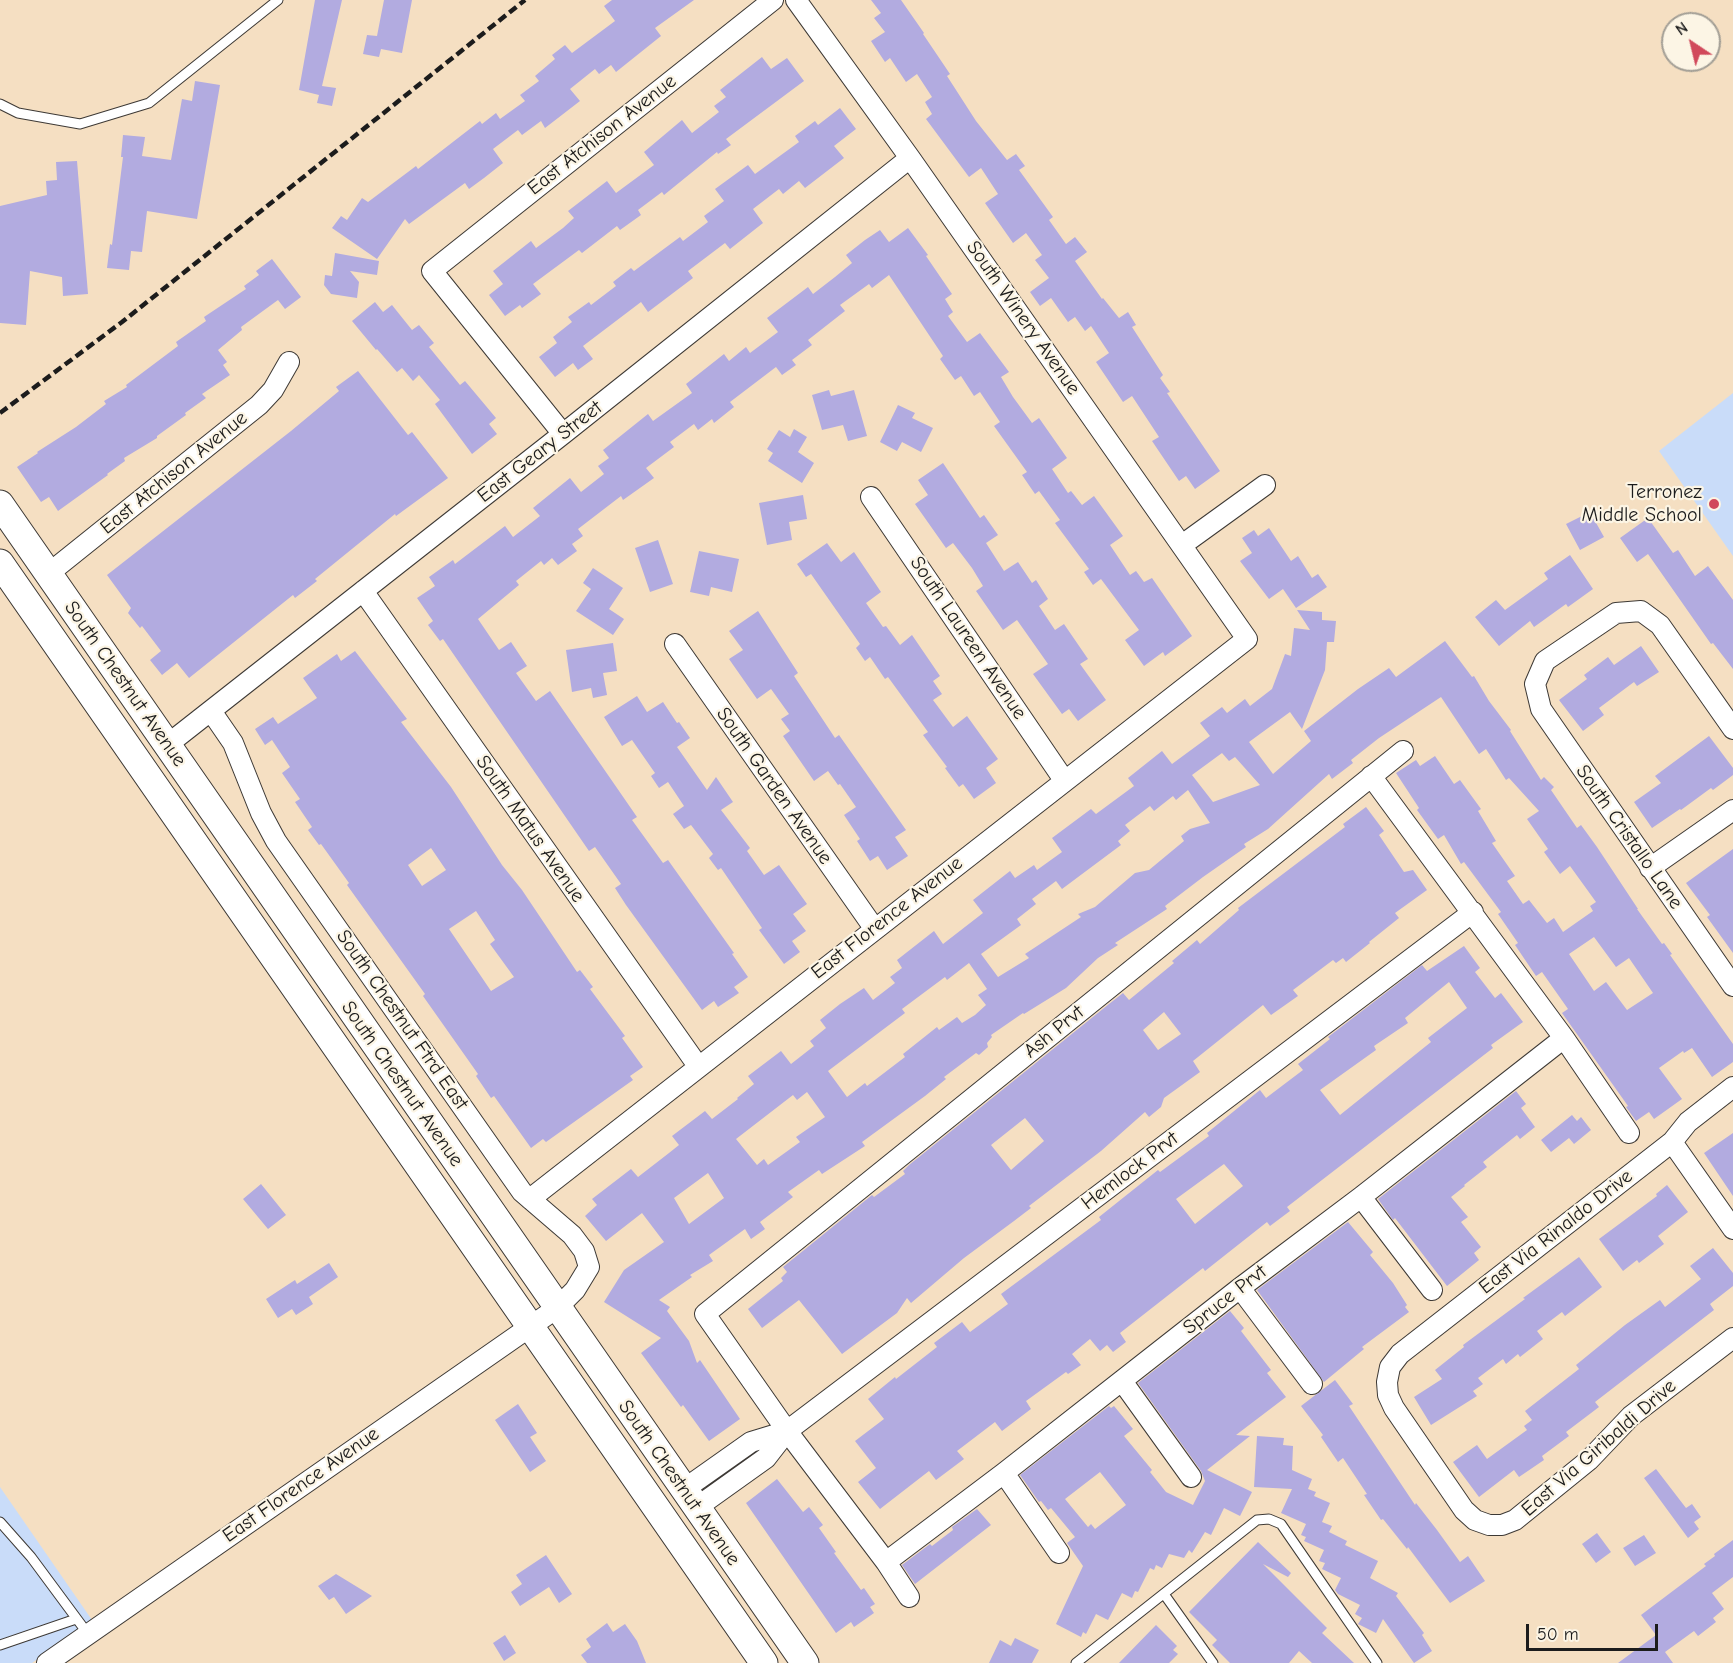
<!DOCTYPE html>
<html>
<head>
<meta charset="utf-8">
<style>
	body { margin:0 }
	#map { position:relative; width:1733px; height:1663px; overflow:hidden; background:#f5dfc2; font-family:"Comic Neue",sans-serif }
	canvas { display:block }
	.north { position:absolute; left:1661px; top:12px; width:60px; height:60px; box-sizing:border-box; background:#fcf5e5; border:2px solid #a29e95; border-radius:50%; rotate:325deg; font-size:16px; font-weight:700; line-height:24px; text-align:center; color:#1c1c1c }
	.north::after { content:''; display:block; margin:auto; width:21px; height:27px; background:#d1495b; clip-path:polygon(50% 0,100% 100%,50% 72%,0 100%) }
	.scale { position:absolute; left:1526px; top:1624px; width:132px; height:27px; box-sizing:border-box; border:3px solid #1c1c1c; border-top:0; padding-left:8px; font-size:18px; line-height:21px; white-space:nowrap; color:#1c1c1c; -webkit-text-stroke:4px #fcf5e5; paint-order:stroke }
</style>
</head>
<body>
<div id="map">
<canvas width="1733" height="1663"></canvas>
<div class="north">N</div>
<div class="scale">50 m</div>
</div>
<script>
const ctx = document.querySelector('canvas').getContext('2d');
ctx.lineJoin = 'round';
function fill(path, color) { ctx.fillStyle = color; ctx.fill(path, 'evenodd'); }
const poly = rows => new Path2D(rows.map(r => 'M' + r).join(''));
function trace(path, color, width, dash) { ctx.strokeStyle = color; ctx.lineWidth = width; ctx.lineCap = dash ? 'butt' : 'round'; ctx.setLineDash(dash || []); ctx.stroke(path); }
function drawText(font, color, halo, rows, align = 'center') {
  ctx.font = font + ' "Comic Neue",sans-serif'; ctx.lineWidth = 4.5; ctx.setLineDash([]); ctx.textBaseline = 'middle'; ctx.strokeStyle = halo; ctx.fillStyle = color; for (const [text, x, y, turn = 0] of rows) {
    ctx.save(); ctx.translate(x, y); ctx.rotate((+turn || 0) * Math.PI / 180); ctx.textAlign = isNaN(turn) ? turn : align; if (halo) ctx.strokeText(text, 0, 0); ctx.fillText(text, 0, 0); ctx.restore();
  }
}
fill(poly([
	[1733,393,1733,556,1659,451],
	[0,1487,92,1620,32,1663,0,1663]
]), '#c9dcf9');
fill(poly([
	[315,0,342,0,322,86,336,88,332,106,317,103,319,95,299,90],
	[384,0,412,0,402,53,381,49,379,57,363,54,367,35,377,36],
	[612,0,694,0,655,28,661,36,616,72,611,65,599,74,595,69,570,89,580,101,558,118,545,128,541,121,522,135,518,130,493,149,503,163,484,178,469,189,465,183,409,224,405,219,377,259,332,228,341,216,347,220,362,198,368,202,416,166,418,169,480,121,482,124,496,113,500,119,525,101,520,95,539,81,535,76,555,59,552,55,565,45,572,53,615,21,604,6],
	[871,0,901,0,924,33,923,34,950,74,947,76,976,121,1007,160,1016,154,1025,166,1019,170,1053,217,1049,220,1066,244,1075,237,1087,252,1075,261,1102,299,1103,298,1119,318,1128,312,1136,325,1132,327,1163,375,1160,378,1170,392,1167,393,1220,471,1195,489,1186,476,1179,481,1152,441,1159,437,1132,396,1123,402,1096,362,1109,353,1091,326,1085,331,1075,317,1068,322,1051,298,1040,306,1030,292,1049,278,1035,260,1042,255,1026,233,1013,243,985,203,998,194,981,168,969,177,926,119,932,114,925,102,932,97,917,74,906,82,890,58,885,62,871,41,885,32,874,18,881,13],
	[762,57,771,69,787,58,804,81,726,139,731,145,718,154,717,152,664,195,662,192,638,210,641,215,620,230,617,226,582,253,579,250,533,284,541,294,522,308,520,305,505,316,489,295,503,284,493,271,531,241,536,248,563,228,574,218,568,211,607,181,616,193,654,165,644,152,682,120,692,133,719,112,714,106,726,97,720,90],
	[195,81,220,85,197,219,147,211,142,252,131,251,129,270,107,268,110,244,112,245,123,157,121,157,123,135,145,137,142,156,171,160,182,99,192,101],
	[840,108,856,129,834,146,844,158,805,188,799,181,783,194,779,189,753,209,763,223,730,249,725,243,688,271,693,278,648,312,641,302,583,346,593,359,578,370,573,363,555,377,539,357,557,343,553,337,572,322,568,317,589,302,591,305,616,286,613,282,631,268,634,271,680,237,683,241,708,222,704,216,724,201,715,189,748,165,755,174,799,142,795,136,815,121,818,125],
	[77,161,88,294,63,296,62,277,30,271,26,325,0,323,0,206,47,195,46,181,57,180,56,162],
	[908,228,928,255,926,256,952,294,945,299,953,312,948,316,967,342,980,333,1009,372,1001,377,1013,397,1032,423,1039,418,1067,458,1052,469,1068,493,1071,491,1082,505,1094,496,1123,536,1110,545,1130,575,1136,571,1144,582,1152,578,1192,636,1165,656,1163,652,1144,666,1125,640,1139,630,1101,579,1093,585,1084,572,1089,569,1055,523,1060,520,1039,491,1035,494,1022,475,1027,472,994,426,1000,422,980,392,974,396,961,376,955,380,940,359,943,356,889,275,872,288,869,284,840,305,845,311,808,340,812,345,792,360,796,365,782,375,776,367,730,402,734,407,714,423,712,419,698,430,694,424,670,442,674,447,646,468,654,478,623,500,621,496,578,529,583,536,572,544,577,551,558,565,552,558,544,565,541,561,516,581,519,585,478,619,499,650,511,642,527,666,516,673,536,701,550,691,637,817,632,820,663,863,668,860,734,953,732,954,748,977,734,987,739,993,718,1007,714,1001,702,1010,626,905,615,888,621,884,595,847,589,851,443,639,440,641,428,625,433,621,417,598,435,586,429,577,453,560,455,564,505,526,513,537,540,516,533,508,570,478,581,492,604,474,598,466,609,458,603,450,648,414,653,421,692,393,686,384,724,354,729,361,746,347,750,353,778,332,767,318,808,287,813,294,835,277,852,263,846,255,865,240,880,230,889,242],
	[335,253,379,261,377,275,350,271,359,282,357,298,331,294,324,285,325,275,332,276],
	[272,259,301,297,285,309,278,300,241,327,242,330,218,350,227,362,223,365,230,375,202,394,206,398,185,413,186,415,157,436,157,438,124,458,125,461,107,474,108,475,58,511,49,497,41,502,17,467,38,453,37,452,76,427,106,404,104,401,127,387,126,385,178,346,176,342,206,321,204,317,246,289,244,286,259,275,256,271],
	[375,302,383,312,392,305,412,330,419,325,434,343,429,347,460,385,465,381,496,418,489,424,497,434,472,454,435,404,440,400,419,375,413,381,402,368,397,372,377,349,376,350,352,321],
	[358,371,408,435,412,432,448,478,396,516,395,514,315,579,317,581,295,598,293,595,189,678,177,663,162,675,150,660,161,651,142,626,140,628,128,613,131,608,107,575,291,431,339,391,336,387],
	[829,390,831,396,854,390,867,436,848,441,843,425,822,430,812,395],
	[898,405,915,413,912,418,933,428,921,452,902,442,897,451,880,442],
	[794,429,807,437,798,452,814,463,802,483,768,461,773,453,767,449,779,430,790,437],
	[943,463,980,518,984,515,998,535,986,543,1004,571,1018,562,1032,583,1036,580,1048,599,1039,606,1055,630,1064,624,1088,659,1080,664,1106,700,1078,721,1069,709,1062,714,1033,674,1048,664,1017,620,1003,630,976,591,983,586,972,568,953,543,946,548,915,504,928,495,918,480],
	[803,495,807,519,789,522,792,540,767,545,759,503],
	[1590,512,1604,537,1580,550,1566,524],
	[1648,518,1673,553,1678,550,1695,576,1708,566,1733,600,1733,669,1713,643,1711,644,1648,554,1637,562,1620,538],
	[1269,528,1291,561,1298,556,1312,578,1318,574,1327,587,1296,608,1283,589,1269,599,1240,561,1252,553,1242,538,1254,530,1258,536],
	[658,540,673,584,650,592,635,548],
	[827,543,841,562,854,552,881,592,866,603,883,627,886,626,900,645,912,635,940,676,933,681,942,694,933,700,953,727,967,716,998,759,986,768,996,783,974,799,963,784,959,787,945,768,947,767,923,735,928,732,888,677,885,679,870,657,865,661,856,648,860,644,811,574,806,577,797,564],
	[699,551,739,559,732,592,711,587,709,596,690,592],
	[1570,555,1593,589,1568,607,1566,604,1534,627,1530,621,1499,646,1475,617,1496,600,1505,610,1548,579,1544,573],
	[593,568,623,588,609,609,624,619,613,635,576,611,591,589,583,583],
	[1297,610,1322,612,1322,620,1336,621,1334,642,1327,642,1325,670,1302,729,1290,712,1249,742,1273,774,1311,741,1304,731,1358,689,1389,668,1396,677,1445,641,1472,677,1474,676,1489,701,1511,730,1510,731,1541,780,1544,777,1554,787,1551,790,1577,828,1581,825,1597,847,1638,909,1637,909,1662,944,1664,943,1672,954,1670,955,1733,1044,1733,1062,1712,1077,1692,1048,1684,1053,1683,1051,1659,1068,1682,1099,1654,1119,1649,1112,1636,1121,1626,1107,1628,1106,1562,1013,1568,1009,1542,972,1536,976,1515,945,1518,943,1498,914,1501,912,1464,862,1461,864,1444,835,1438,839,1417,810,1419,808,1396,773,1416,760,1420,766,1435,756,1454,784,1460,780,1481,809,1478,811,1496,841,1492,843,1515,876,1507,881,1523,904,1529,900,1547,923,1554,918,1563,932,1593,911,1590,906,1596,902,1570,866,1560,874,1544,852,1548,849,1527,819,1539,811,1509,778,1506,780,1486,749,1479,754,1441,697,1379,738,1351,760,1353,763,1332,779,1329,774,1268,829,1244,844,1246,847,1203,877,1165,906,1167,909,1115,943,1118,945,1098,958,1066,988,1024,1014,1023,1013,991,1035,992,1037,987,1043,988,1047,979,1055,976,1053,944,1077,946,1079,925,1096,862,1142,865,1146,822,1174,819,1170,788,1192,793,1197,760,1222,765,1229,751,1239,745,1229,709,1255,713,1261,690,1275,692,1277,659,1300,670,1307,667,1311,689,1341,697,1363,700,1360,740,1419,709,1441,683,1405,681,1407,641,1353,661,1338,604,1302,624,1270,664,1242,642,1213,606,1241,585,1216,597,1205,592,1199,631,1169,638,1177,669,1153,679,1145,672,1136,705,1111,712,1119,738,1099,737,1098,754,1084,748,1076,781,1051,791,1064,814,1046,810,1041,826,1028,820,1020,840,1004,864,988,873,1000,895,983,890,977,902,968,897,960,934,931,943,944,983,913,973,900,1010,871,1015,878,1034,865,1037,870,1062,852,1052,838,1091,809,1096,814,1134,786,1128,778,1162,751,1172,764,1210,736,1200,723,1222,707,1227,713,1245,699,1250,706,1272,689,1285,654,1291,656,1294,628,1310,630],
	[1222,753,1229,761,1235,757,1260,785,1213,802,1192,775],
	[1188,790,1210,823,1190,829,1181,836,1184,841,1149,870,1135,873,1095,907,1078,914,1081,917,1025,954,1029,958,998,977,981,954,1021,925,1017,919,1036,904,1032,899,1056,881,1062,889,1121,845,1118,841,1130,831,1125,825,1150,806,1154,811,1173,796,1176,800],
	[1594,937,1616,967,1629,958,1653,993,1627,1010,1606,982,1594,991,1569,954],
	[969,963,987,989,978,995,986,1005,975,1015,962,1023,957,1017,939,1030,937,1027,903,1054,905,1057,867,1086,865,1083,847,1097,828,1071,905,1013,902,1009,945,977,947,980],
	[807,1092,825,1117,796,1137,800,1142,768,1165,764,1159,757,1165,736,1139,793,1095,797,1100],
	[708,1173,724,1198,689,1224,674,1198],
	[758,611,798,673,794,676,835,738,839,735,906,830,895,837,908,856,887,870,878,856,870,861,857,841,860,839,844,815,856,807,840,784,838,785,828,771,814,781,783,736,790,731,781,719,789,714,771,689,757,699,729,659,743,650,729,631],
	[613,643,617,671,603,673,607,695,593,698,591,688,572,692,566,650],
	[1641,646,1659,672,1637,686,1634,682,1599,708,1604,715,1583,731,1559,700,1587,679,1584,675,1608,657,1614,665],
	[355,651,407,719,401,722,451,787,502,865,522,890,577,972,580,970,593,987,590,989,625,1036,622,1038,643,1067,630,1076,633,1080,546,1142,543,1139,531,1148,494,1096,491,1098,476,1076,478,1074,423,996,425,994,347,885,349,883,321,844,319,845,308,830,312,827,295,802,300,799,282,773,290,767,272,740,265,745,255,729,273,717,278,724,317,698,303,678,337,654,341,661],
	[431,848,446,870,422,886,408,865],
	[476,911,495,940,490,944,514,977,491,991,449,929],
	[637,696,647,712,663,702,677,723,679,722,690,738,677,747,707,790,716,777,733,802,721,810,750,848,747,851,764,875,779,865,807,904,793,914,806,931,792,941,800,952,784,964,759,930,762,928,721,868,718,870,709,858,713,854,691,825,684,829,673,814,684,806,668,782,659,788,651,776,655,773,632,740,622,746,604,717],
	[1709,736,1733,768,1733,775,1713,790,1711,788,1681,810,1680,809,1652,828,1634,802,1661,783,1655,776],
	[1366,807,1384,831,1379,835,1404,872,1413,870,1427,890,1395,913,1399,918,1369,942,1370,943,1346,962,1343,958,1336,963,1333,960,1293,990,1298,996,1271,1015,1263,1005,1193,1061,1200,1072,1164,1098,1161,1107,1149,1117,1145,1112,1101,1151,1029,1206,1031,1208,1014,1221,964,1258,911,1303,907,1298,897,1313,842,1354,799,1300,762,1328,748,1309,783,1281,781,1278,787,1272,783,1267,872,1195,874,1197,905,1174,903,1171,909,1165,1109,1004,1123,993,1129,1000,1174,963,1172,961,1197,940,1200,944,1239,910,1238,908,1345,827,1343,824],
	[1164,1012,1181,1034,1158,1050,1143,1030],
	[1025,1118,1044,1141,1011,1170,991,1145],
	[1733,849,1733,953,1707,917,1710,915,1686,883],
	[1464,946,1480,968,1475,972,1495,998,1501,993,1523,1022,1491,1045,1493,1048,1287,1207,1290,1211,1270,1226,1267,1222,1205,1271,1203,1268,1120,1333,1126,1342,1113,1352,1107,1345,1100,1351,1090,1339,1072,1354,1081,1365,1068,1374,1066,1372,1026,1401,1031,1409,1002,1431,995,1422,957,1451,964,1459,936,1480,929,1471,880,1509,858,1482,876,1468,855,1441,884,1419,868,1399,895,1377,896,1379,937,1347,934,1343,962,1322,970,1332,1008,1304,1001,1294,1101,1220,1099,1217,1158,1170,1160,1172,1209,1136,1207,1133,1260,1090,1266,1098,1303,1070,1298,1064,1330,1039,1328,1037,1422,965,1427,971],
	[1449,982,1467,1008,1428,1038,1431,1042,1340,1115,1320,1090,1376,1050,1374,1046,1408,1023,1405,1018],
	[1224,1164,1243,1186,1195,1224,1176,1199],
	[1516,1091,1526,1104,1521,1108,1535,1127,1520,1139,1517,1135,1483,1162,1487,1167,1464,1185,1465,1186,1451,1197,1468,1217,1461,1222,1481,1247,1474,1253,1479,1260,1447,1286,1395,1218,1393,1220,1378,1199],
	[1572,1115,1577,1121,1581,1117,1591,1130,1574,1144,1569,1138,1551,1152,1541,1140],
	[1733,1133,1733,1196,1704,1153],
	[261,1184,286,1215,268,1229,243,1199],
	[1667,1185,1688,1212,1658,1236,1664,1244,1639,1263,1637,1260,1623,1271,1599,1239,1657,1196,1656,1194],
	[1348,1222,1373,1252,1370,1255,1393,1283,1407,1305,1405,1307,1409,1312,1362,1347,1364,1349,1324,1382,1257,1290],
	[1713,1248,1733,1273,1733,1286,1710,1304,1714,1310,1595,1402,1599,1407,1566,1432,1569,1436,1542,1456,1544,1460,1519,1477,1514,1470,1479,1497,1453,1462,1477,1445,1487,1459,1527,1430,1524,1426,1532,1420,1525,1411,1579,1369,1576,1365,1625,1325,1660,1300,1665,1307,1701,1279,1690,1266],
	[1579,1257,1602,1287,1565,1316,1562,1312,1537,1331,1543,1339,1520,1357,1518,1354,1506,1364,1503,1359,1478,1378,1483,1384,1473,1391,1477,1396,1431,1425,1414,1397,1442,1379,1435,1370,1464,1347,1463,1345,1525,1299,1523,1298],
	[329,1263,338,1277,309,1297,313,1304,296,1315,292,1309,278,1318,266,1299,295,1280,297,1284],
	[1230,1311,1244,1328,1241,1331,1271,1370,1267,1373,1286,1397,1236,1435,1250,1436,1207,1470,1252,1492,1240,1516,1224,1508,1211,1535,1205,1532,1192,1553,1189,1550,1184,1558,1169,1554,1162,1568,1156,1565,1154,1570,1150,1568,1138,1592,1135,1591,1132,1598,1122,1593,1108,1620,1096,1614,1086,1634,1083,1632,1081,1637,1056,1624,1083,1566,1067,1543,1075,1537,1051,1508,1048,1510,1041,1501,1039,1502,1020,1475,1109,1406,1111,1408,1114,1406,1133,1429,1124,1436,1152,1470,1150,1472,1166,1492,1193,1505,1205,1481,1201,1471,1138,1383],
	[1100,1472,1126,1505,1095,1529,1091,1524,1088,1527,1065,1499],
	[1335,1380,1353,1404,1349,1406,1415,1505,1416,1503,1437,1530,1460,1562,1468,1556,1485,1581,1450,1603,1408,1547,1407,1549,1383,1519,1381,1520,1364,1495,1367,1494,1343,1458,1338,1462,1321,1437,1323,1435,1301,1406],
	[518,1404,537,1433,530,1437,546,1461,530,1472,495,1420],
	[1257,1436,1284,1438,1283,1445,1293,1446,1292,1470,1312,1479,1308,1489,1316,1492,1314,1496,1330,1503,1322,1522,1332,1526,1329,1532,1347,1541,1345,1545,1378,1561,1370,1578,1398,1593,1396,1596,1424,1633,1422,1635,1432,1651,1414,1663,1383,1619,1376,1633,1358,1624,1362,1618,1355,1614,1360,1605,1338,1594,1335,1590,1341,1578,1322,1569,1325,1563,1319,1561,1324,1550,1304,1541,1306,1537,1301,1535,1306,1524,1281,1513,1292,1489,1254,1487],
	[1656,1469,1686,1508,1692,1504,1701,1517,1694,1522,1699,1529,1688,1538,1644,1478],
	[777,1479,803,1512,809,1507,823,1525,819,1528,836,1552,834,1553,861,1590,864,1588,875,1604,870,1607,874,1613,854,1627,851,1622,836,1633,746,1503],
	[977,1509,991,1525,915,1584,902,1565,930,1544,932,1546,953,1530,952,1527],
	[1597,1533,1611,1552,1596,1563,1582,1544],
	[1644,1535,1656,1553,1635,1566,1623,1548],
	[1733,1540,1733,1577,1712,1593,1724,1609,1713,1618,1716,1622,1698,1636,1694,1631,1665,1652,1673,1663,1618,1663,1656,1635,1641,1615,1706,1566,1704,1564,1715,1556,1714,1554],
	[1258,1542,1291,1573,1288,1577,1263,1564,1327,1628,1322,1633,1354,1663,1312,1663,1299,1651,1289,1663,1230,1663,1212,1645,1217,1640,1189,1612],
	[546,1555,572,1594,559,1603,549,1587,520,1606,511,1592,522,1584,516,1575],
	[336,1574,372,1596,346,1614,334,1597,329,1600,318,1586],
	[607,1623,613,1632,625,1624,637,1641,646,1663,587,1663,581,1655,591,1647,586,1639],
	[1156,1625,1177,1646,1173,1650,1178,1654,1169,1663,1119,1663],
	[505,1635,516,1653,504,1661,493,1643],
	[1015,1638,1039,1650,1032,1663,989,1663,1000,1640,1011,1646]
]), '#b2abe0');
const lane = poly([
	[0,104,18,113,80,124,149,103,278,0],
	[0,1522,31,1557,88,1634],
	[1164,1594,1213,1663],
	[0,1645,76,1619],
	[1076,1663,1257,1520,1269,1519,1281,1524,1377,1663]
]);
const street = poly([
	[563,434,432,271,773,0],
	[871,497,1064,780],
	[1182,545,1265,485],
	[48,574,259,405,273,390,289,362],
	[363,591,698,1066],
	[675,644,874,928],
	[1733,729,1660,625,1641,611,1616,613,1545,661,1535,684,1541,709,1733,986],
	[167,745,563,434,910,158],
	[1371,776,1564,1038,1629,1133],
	[1650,868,1733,810],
	[1733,1087,1688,1122,1672,1142,1400,1354,1390,1367,1387,1382,1388,1395,1394,1408,1464,1510,1475,1520,1489,1525,1502,1525,1515,1520,1589,1460,1631,1416,1733,1338],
	[1672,1142,1733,1229],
	[1361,1197,1432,1290],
	[530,1199,1247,639,910,158,796,0],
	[1240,1288,1312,1384],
	[1122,1381,1191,1477],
	[1004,1473,1059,1553],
	[683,1490,751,1442,787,1431],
	[696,1508,766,1458,787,1431,1473,912],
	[886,1562,1004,1473,1240,1288,1361,1197,1564,1038],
	[909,1597,886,1562,787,1431,705,1314,1403,751],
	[47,1663,557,1308,575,1290,589,1267,584,1251,572,1235,522,1192,276,841,261,813,233,743,211,711]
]);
const secondary = poly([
	[0,504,805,1663],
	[0,563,764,1663]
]);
trace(lane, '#3d3935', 11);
trace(street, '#3d3935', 22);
trace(secondary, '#3d3935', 29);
trace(lane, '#fff', 9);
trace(street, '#fff', 20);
trace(secondary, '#fff', 27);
trace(poly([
	[0,413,122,322,525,0]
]), '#1c1c1c', 4.5, [9, 4.5]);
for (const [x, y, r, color] of [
	[1714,504,6,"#d1495b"]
]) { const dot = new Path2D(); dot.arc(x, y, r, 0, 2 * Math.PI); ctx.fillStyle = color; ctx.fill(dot); trace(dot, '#fcf5e5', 2); }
drawText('20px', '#1c1c1c', '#fcf5e5', [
	["East Atchison Avenue",602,135,-38],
	["South Winery Avenue",1023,318,55],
	["East Geary Street",540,452,-38],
	["East Atchison Avenue",174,473,-39],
	["South Laureen Avenue",968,638,56],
	["South Chestnut Avenue",125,684,55],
	["South Garden Avenue",774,786,55],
	["South Matus Avenue",530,829,55],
	["South Cristallo Lane",1629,837,55],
	["East Florence Avenue",887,918,-38],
	["South Chestnut Ftrd East",402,1020,55],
	["Ash Prvt",1054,1032,-39],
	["South Chestnut Avenue",402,1084,55],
	["Hemlock Prvt",1130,1171,-37],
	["East Via Rinaldo Drive",1556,1232,-38],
	["Spruce Prvt",1225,1300,-38],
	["East Via Giribaldi Drive",1599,1448,-41],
	["South Chestnut Avenue",679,1483,55],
	["East Florence Avenue",301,1485,-35]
]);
drawText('20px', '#1c1c1c', '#fcf5e5', [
	["Terronez",1702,492],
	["Middle School",1702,515]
], 'right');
</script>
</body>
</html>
